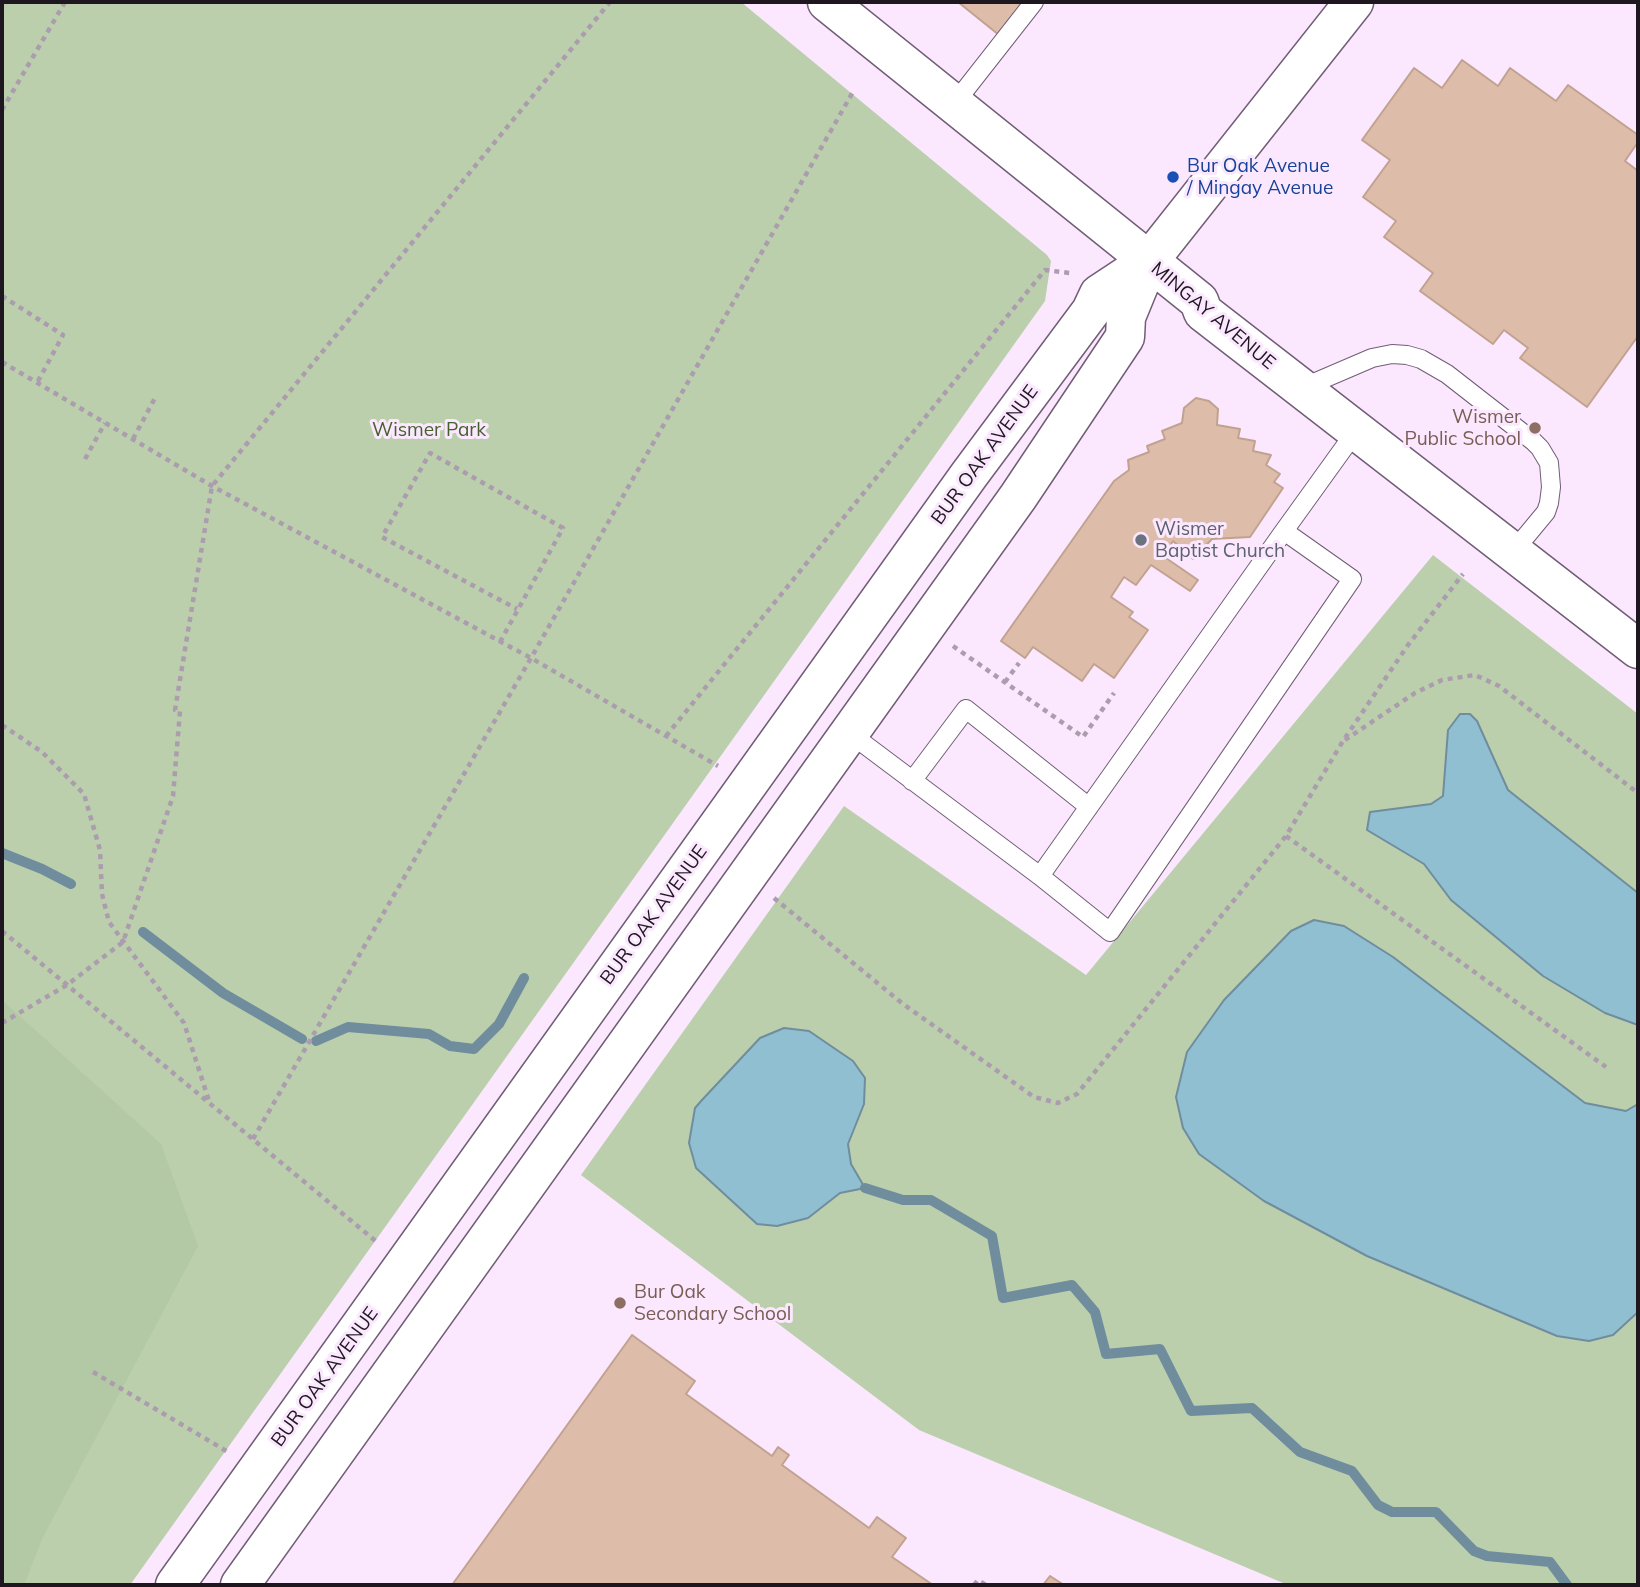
<!DOCTYPE html>
<html>
<head>
<meta charset="utf-8">
<style>
	body { margin:0 }
	#map { position:relative; width:1640px; height:1587px; overflow:hidden; background:#fbe8fe; font-family:Mulish,sans-serif }
	canvas { display:block }
	.frame { position:absolute; inset:0; border:4px solid #1f1720; pointer-events:none }
</style>
</head>
<body>
<div id="map">
<canvas width="1640" height="1587"></canvas>
<div class="frame"></div>
</div>
<script>
const ctx = document.querySelector('canvas').getContext('2d');
ctx.lineJoin = 'round';
function fill(path, color) { ctx.fillStyle = color; ctx.fill(path, 'evenodd'); }
const poly = rows => new Path2D(rows.map(r => 'M' + r).join(''));
function trace(path, color, width, dash) { ctx.strokeStyle = color; ctx.lineWidth = width; ctx.lineCap = dash ? 'butt' : 'round'; ctx.setLineDash(dash || []); ctx.stroke(path); }
function drawText(font, color, halo, rows, align = 'center') {
  ctx.font = font + ' Mulish,sans-serif'; ctx.lineWidth = 6; ctx.setLineDash([]); ctx.textBaseline = 'middle'; ctx.strokeStyle = halo; ctx.fillStyle = color; for (const [text, x, y, turn = 0] of rows) {
    ctx.save(); ctx.translate(x, y); ctx.rotate((+turn || 0) * Math.PI / 180); ctx.textAlign = isNaN(turn) ? turn : align; if (halo) ctx.strokeText(text, 0, 0); ctx.fillText(text, 0, 0); ctx.restore();
  }
}
fill(poly([
	[2,2,741,2,1047,255,1051,261,1045,301,130,1585,2,1585],
	[1433,555,1638,714,1638,1585,1288,1585,919,1430,581,1175,844,806,1086,975]
]), '#bbcfad');
fill(poly([
	[2,1000,161,1144,198,1246,42,1539,24,1585,2,1585]
]), '#b3c8a4');
const water = poly([
	[1460,714,1470,714,1477,721,1508,790,1638,893,1638,1025,1605,1013,1543,976,1451,900,1424,864,1367,830,1370,812,1431,804,1443,796,1448,730,1460,714],
	[1314,920,1344,926,1393,957,1585,1103,1626,1111,1638,1104,1638,1312,1613,1335,1589,1341,1557,1336,1367,1256,1264,1201,1199,1154,1183,1128,1176,1097,1187,1052,1224,1000,1291,931,1314,920],
	[784,1028,809,1031,853,1061,865,1078,864,1104,848,1144,851,1164,865,1188,840,1193,808,1218,777,1226,757,1224,696,1168,689,1143,695,1108,702,1100,760,1038,784,1028]
]);
fill(water, '#91bfd2');
trace(water, '#6f8d9d', 2);
trace(poly([
	[2,853,42,869,71,884],
	[143,932,223,993,302,1039],
	[316,1041,348,1027,429,1034,450,1046,474,1049,499,1024,524,978],
	[865,1188,903,1200,931,1200,992,1236,1003,1298,1072,1285,1095,1312,1106,1354,1160,1349,1191,1411,1252,1408,1300,1452,1352,1471,1378,1505,1392,1512,1436,1512,1474,1551,1487,1556,1550,1562,1567,1585]
]), '#6f8d9d', 10);
const building = poly([
	[958,2,1024,2,999,35,958,2],
	[1462,60,1498,86,1510,68,1556,101,1568,85,1638,135,1638,142,1625,161,1638,171,1638,336,1587,407,1520,358,1528,348,1504,330,1493,344,1420,291,1433,273,1384,237,1396,221,1363,197,1390,160,1362,140,1414,68,1442,88,1462,60],
	[1196,398,1209,401,1218,409,1217,425,1240,429,1238,438,1255,441,1253,451,1271,455,1266,465,1280,474,1274,482,1283,488,1250,537,1212,539,1193,559,1173,541,1163,556,1198,580,1190,591,1151,565,1136,585,1124,577,1111,597,1133,612,1129,617,1148,630,1114,678,1094,664,1082,681,1033,647,1025,658,1001,641,1114,481,1129,470,1128,460,1149,452,1147,446,1165,439,1162,431,1182,423,1184,408,1196,398],
	[632,1335,695,1381,686,1394,772,1456,778,1447,789,1455,782,1465,869,1528,877,1517,906,1538,892,1557,933,1585,452,1585,632,1335],
	[1050,1576,1064,1585,1043,1585,1050,1576]
]);
fill(building, '#ddbdaa');
trace(building, '#c1a290', 2);
const service = poly([
	[954,104,1034,2],
	[1302,388,1372,358,1392,354,1407,355,1421,359,1447,374,1533,441,1540,448,1549,463,1551,487,1549,503,1546,512,1512,553],
	[848,732,1040,876,1110,932,1352,579,1284,531,1356,431],
	[912,781,966,709,1089,807],
	[1040,876,1284,531]
]);
const tertiary = poly([
	[827,2,1199,301,1203,312,1638,649],
	[175,1585,969,475,1091,311,1099,294,1149,261],
	[240,1585,1018,497,1125,337,1126,317,1149,261,1354,2]
]);
trace(service, '#715d75', 20);
trace(tertiary, '#715d75', 41);
trace(poly([
	[2,110,65,2],
	[2,296,63,335,37,383],
	[2,362,212,486,531,658,718,766],
	[133,439,155,398],
	[85,459,105,423],
	[500,642,563,528,430,453,382,537,517,609],
	[953,646,1083,737,1114,693],
	[1005,682,1019,663],
	[2,725,42,752,84,794,100,850,102,894,109,922,184,1023,209,1101],
	[666,736,1045,270,1070,273],
	[1345,740,1415,693,1442,680,1475,675,1499,686,1638,793],
	[1286,836,1606,1067],
	[774,898,903,1004,1034,1097,1058,1103,1077,1094,1286,836,1343,741,1408,645,1463,574],
	[2,931,378,1243],
	[2,1023,67,985,123,942,173,796,180,711,175,710,212,486,610,2],
	[253,1139,531,658,854,90],
	[93,1372,228,1452],
	[974,1585,978,1580,986,1585]
]), '#ab9cae', 4.5, [5, 5]);
trace(service, '#fff', 18);
trace(tertiary, '#fff', 38);
for (const [x, y, r, color] of [
	[1173,177,7,"#1a4fb4"],
	[1535,428,7,"#8d6e63"],
	[1141,540,7,"#6b7280"],
	[620,1303,7,"#8d6e63"]
]) { const dot = new Path2D(); dot.arc(x, y, r, 0, 2 * Math.PI); ctx.fillStyle = color; ctx.fill(dot); trace(dot, '#fbe8fe', 2.5); }
drawText('19px', '#164399', '#fbe8fe', [
	["Bur Oak Avenue",1187,166],
	["/ Mingay Avenue",1187,188]
], 'left');
drawText('19px', '#1f1720', '#fbe8fe', [
	["MINGAY AVENUE",1213,316,40],
	["BUR OAK AVENUE",985,455,-54],
	["BUR OAK AVENUE",654,915,-54],
	["BUR OAK AVENUE",325,1377,-54]
]);
drawText('19px', '#785e54', '#fbe8fe', [
	["Wismer",1521,417],
	["Public School",1521,439],
	["Bur Oak",634,1292,"left"],
	["Secondary School",634,1314,"left"]
], 'right');
drawText('19px', '#44612c', '#fbe8fe', [
	["Wismer Park",429,430]
]);
drawText('19px', '#5b616d', '#fbe8fe', [
	["Wismer",1155,529],
	["Baptist Church",1155,551]
], 'left');
</script>
</body>
</html>
